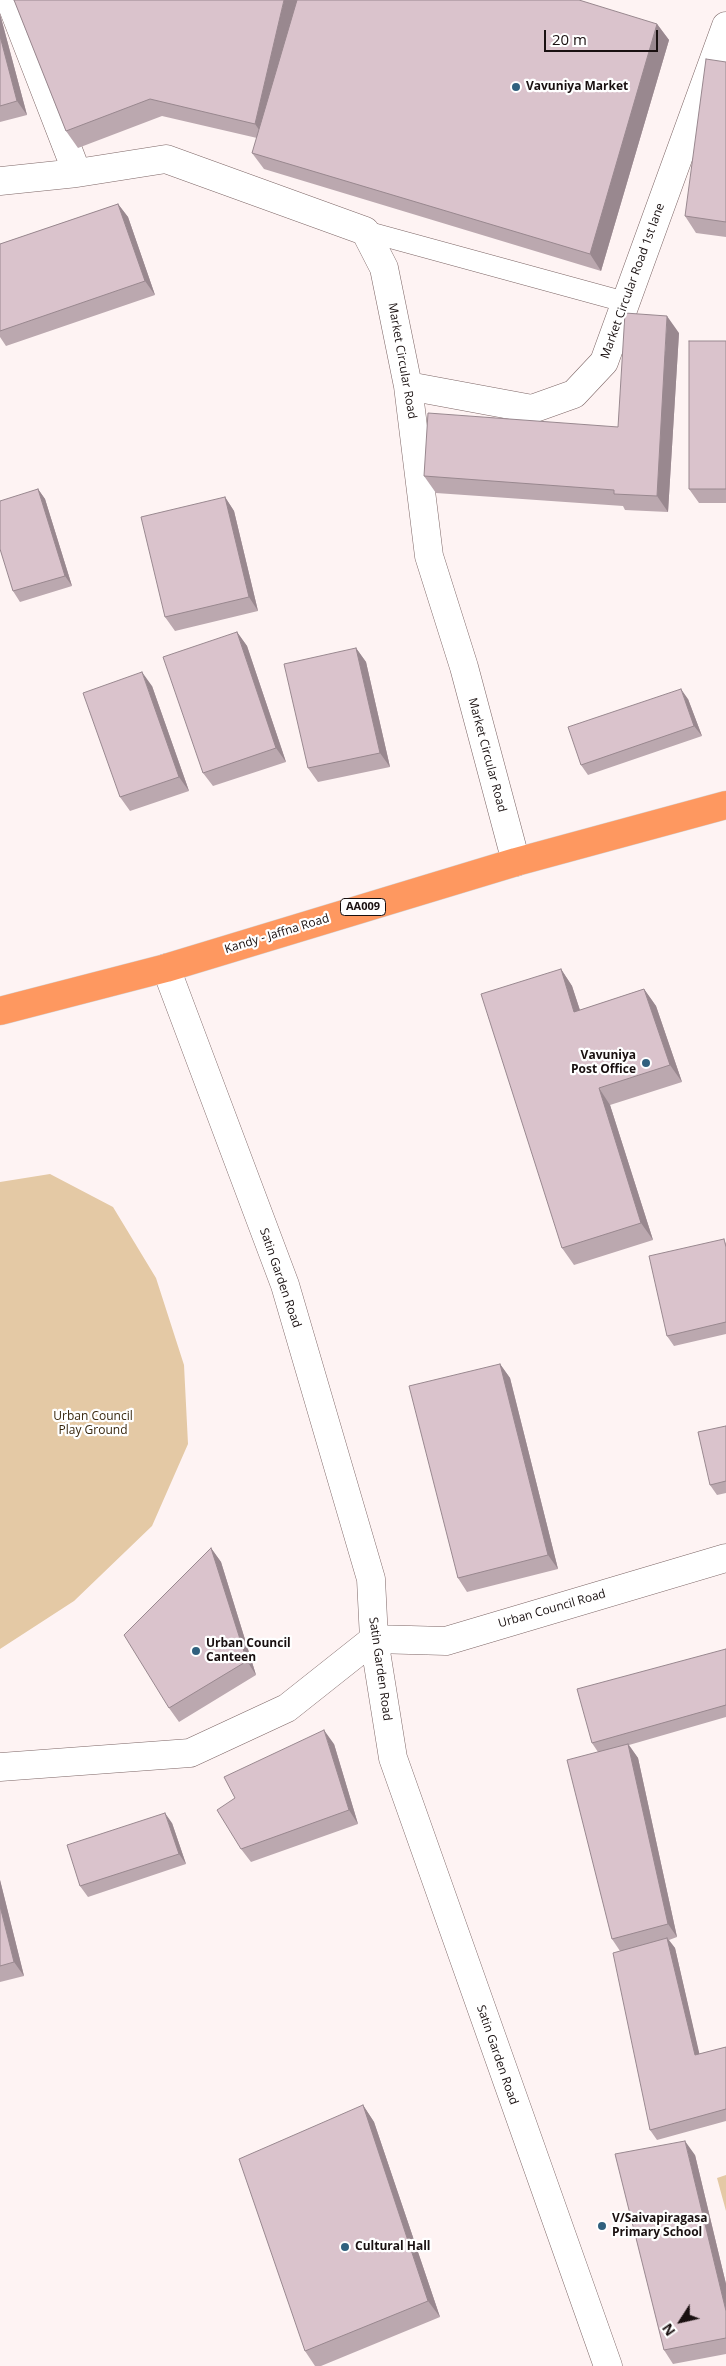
<!DOCTYPE html>
<html>
<head>
<meta charset="utf-8">
<style>
	body { margin:0 }
	#map { position:relative; width:726px; height:2366px; overflow:hidden; background:#fef3f3; font-family:"Open Sans",sans-serif }
	canvas { display:block }
	.north { position:absolute; left:656px; top:2296px; width:50px; height:50px; -webkit-text-stroke:4px #fff; paint-order:stroke; rotate:235deg; font-size:14px; font-weight:700; line-height:20px; text-align:center; color:#191010 }
	.north::after { content:''; display:block; margin:auto; width:18px; height:22px; background:#191010; clip-path:polygon(50% 0,100% 100%,50% 72%,0 100%) }
	.scale { position:absolute; left:544px; top:30px; width:114px; height:22px; box-sizing:border-box; border:2px solid #191010; border-top:0; padding-left:6px; font-size:15px; line-height:18px; white-space:nowrap; color:#191010; -webkit-text-stroke:4px #fff; paint-order:stroke }
</style>
</head>
<body>
<div id="map">
<canvas width="726" height="2366"></canvas>
<div class="north">N</div>
<div class="scale">20 m</div>
</div>
<script>
const ctx = document.querySelector('canvas').getContext('2d');
ctx.lineJoin = 'round';
function fill(path, color) { ctx.fillStyle = color; ctx.fill(path, 'evenodd'); }
const poly = rows => new Path2D(rows.map(r => 'M' + r).join(''));
function trace(path, color, width, dash) { ctx.strokeStyle = color; ctx.lineWidth = width; ctx.lineCap = dash ? 'butt' : 'round'; ctx.setLineDash(dash || []); ctx.stroke(path); }
function drawText(font, color, halo, rows, align = 'center') {
  ctx.font = font + ' "Open Sans",sans-serif'; ctx.lineWidth = 4.5; ctx.setLineDash([]); ctx.textBaseline = 'middle'; ctx.strokeStyle = halo; ctx.fillStyle = color; for (const [text, x, y, turn = 0] of rows) {
    ctx.save(); ctx.translate(x, y); ctx.rotate((+turn || 0) * Math.PI / 180); ctx.textAlign = isNaN(turn) ? turn : align; if (halo) ctx.strokeText(text, 0, 0); ctx.fillText(text, 0, 0); ctx.restore();
  }
}
fill(poly([
	[50,1174,113,1207,156,1278,184,1365,188,1444,152,1526,74,1601,0,1649,0,1182],
	[726,2175,726,2211,717,2178]
]), '#e4c9a5');
const service = poly([
	[365,231,625,302]
]);
const minor = poly([
	[10,0,77,173],
	[0,181,77,173,166,159,365,231,384,268,408,386,429,556,464,667,516,862],
	[408,386,532,409,574,394,604,362,726,26],
	[166,968,285,1285,371,1579,374,1639,393,1758,608,2366],
	[0,1767,190,1753,287,1708,374,1639,446,1641,726,1558]
]);
const trunk = poly([
	[0,1011,166,968,516,862,726,805]
]);
trace(service, '#7d6666', 21);
trace(minor, '#7d6666', 29);
trace(trunk, '#d6d4d4', 29);
trace(service, '#fff', 20);
trace(minor, '#fff', 28);
trace(trunk, '#fe9860', 28);
fill(poly([
	[14,0,657,24,669,40,601,271,264,169,252,153,257,138,162,116,78,148,66,131],
	[0,14,27,115,0,122],
	[726,62,726,237,696,233,685,216],
	[118,204,128,217,155,295,6,346,0,337,0,244],
	[679,333,668,512,625,510,623,506,436,493,424,476,618,427],
	[726,341,726,503,699,503,689,489],
	[38,489,45,499,72,586,20,602,13,591],
	[225,497,234,511,258,611,175,631,165,617],
	[237,632,247,646,286,762,213,786,203,773],
	[356,648,366,662,390,767,318,782,308,768],
	[152,686,189,791,130,811,120,797],
	[688,699,702,736,588,775,581,765],
	[561,969,572,986,580,1010,644,989,656,1006,682,1082,610,1105,653,1240,574,1265,562,1248],
	[726,1242,726,1334,674,1346,667,1336],
	[500,1364,510,1378,558,1569,467,1592,458,1578],
	[726,1426,726,1493,717,1495,710,1485],
	[211,1548,221,1562,256,1675,179,1722,169,1708],
	[726,1649,726,1717,629,1745,638,1758,677,1937,669,1940,675,1948,699,2054,726,2047,726,2121,657,2140,650,2130,620,1951,612,1939,598,1752,592,1743],
	[334,1744,358,1824,251,1862,241,1849],
	[172,1823,186,1864,88,1897,80,1886],
	[0,1880,24,1976,0,1982],
	[363,2105,374,2122,440,2317,321,2366,315,2366,305,2351],
	[695,2155,726,2284,726,2354,673,2364,664,2350]
]), '#bba8af');
fill(poly([
	[284,0,299,0,267,141,255,124],
	[0,14,27,115,17,101,0,36],
	[657,24,669,40,601,271,590,254],
	[118,204,128,217,155,295,145,281],
	[667,316,679,333,668,512,657,496],
	[38,489,45,499,72,586,65,576],
	[225,497,234,511,258,611,249,597],
	[237,632,247,646,286,762,276,748],
	[356,648,366,662,390,767,380,753],
	[142,672,152,686,189,791,179,777],
	[681,689,688,699,702,736,694,726],
	[561,969,572,986,586,1029,574,1012],
	[644,989,656,1006,682,1082,670,1065],
	[599,1088,610,1105,653,1240,641,1223],
	[500,1364,510,1378,558,1569,548,1555],
	[211,1548,221,1562,256,1675,247,1661],
	[324,1730,334,1744,358,1824,349,1810],
	[628,1744,638,1758,677,1937,668,1924],
	[165,1813,172,1823,186,1864,179,1854],
	[0,1880,24,1976,14,1962,0,1906],
	[667,1938,675,1948,702,2065,695,2055],
	[363,2105,374,2122,440,2317,428,2301],
	[685,2141,695,2155,726,2284,726,2311]
]), '#99888f');
const building = poly([
	[14,0,284,0,255,124,150,99,66,131,14,0],
	[297,0,579,0,657,24,590,254,252,153,297,0],
	[0,36,17,101,0,106,0,36],
	[706,59,726,62,726,222,685,216,706,59],
	[118,204,145,281,0,331,0,244,118,204],
	[625,313,667,316,657,496,614,494,614,490,424,476,428,413,618,427,625,313],
	[689,341,726,341,726,489,689,489,689,341],
	[38,489,65,576,13,591,0,549,0,501,38,489],
	[225,497,249,597,165,617,141,517,225,497],
	[237,632,276,748,203,773,163,657,237,632],
	[356,648,380,753,308,768,284,664,356,648],
	[142,672,179,777,120,797,83,693,142,672],
	[681,689,694,726,581,765,568,727,681,689],
	[561,969,574,1012,644,989,670,1065,599,1088,641,1223,562,1248,481,994,561,969],
	[724,1239,726,1247,726,1322,667,1336,649,1256,724,1239],
	[500,1364,548,1555,458,1578,409,1386,500,1364],
	[726,1426,726,1481,710,1485,698,1432,726,1426],
	[211,1548,247,1661,169,1708,124,1635,211,1548],
	[726,1649,726,1705,592,1743,577,1689,726,1649],
	[324,1730,349,1810,241,1849,217,1810,235,1798,224,1777,324,1730],
	[628,1744,668,1924,612,1939,567,1760,628,1744],
	[165,1813,179,1854,80,1886,67,1845,165,1813],
	[0,1906,14,1962,0,1966,0,1906],
	[667,1938,695,2055,726,2047,726,2109,650,2130,613,1953,667,1938],
	[363,2105,428,2301,305,2351,239,2159,363,2105],
	[685,2141,726,2311,726,2338,664,2350,615,2154,685,2141]
]);
fill(building, '#dac3cc');
trace(building, '#99888f', 1);
for (const [x, y, r, color] of [
	[516,87,5,"#30607e"],
	[646,1063,5,"#30607e"],
	[196,1651,5,"#30607e"],
	[602,2226,5,"#30607e"],
	[345,2247,5,"#30607e"]
]) { const dot = new Path2D(); dot.arc(x, y, r, 0, 2 * Math.PI); ctx.fillStyle = color; ctx.fill(dot); trace(dot, '#fff', 2); }
for (const [x, y, w] of [
	[363,907,45]
]) { const box = new Path2D(); box.roundRect(x - w / 2, y - 8.5, w, 17, 4); ctx.fillStyle = '#fff'; ctx.fill(box); trace(box, '#191010', 1); }
drawText('bold 11px', '#191010', null, [
	["AA009",363,907]
]);
drawText('bold 12px', '#191010', '#fff', [
	["Vavuniya Market",526,87],
	["Vavuniya",636,1056,"right"],
	["Post Office",636,1070,"right"],
	["Urban Council",206,1644],
	["Canteen",206,1658],
	["V/Saivapiragasa",612,2219],
	["Primary School",612,2233],
	["Cultural Hall",355,2247]
], 'left');
drawText('12px', '#191010', '#fff', [
	["Market Circular Road 1st lane",633,281,-70],
	["Market Circular Road",402,361,80],
	["Market Circular Road",487,755,75],
	["Kandy - Jaffna Road",277,934,-17],
	["Satin Garden Road",280,1278,71],
	["Urban Council Road",552,1609,-16],
	["Satin Garden Road",380,1669,82],
	["Satin Garden Road",497,2055,71]
]);
drawText('12px', '#38270e', '#fff', [
	["Urban Council",93,1417],
	["Play Ground",93,1431]
]);
</script>
</body>
</html>
